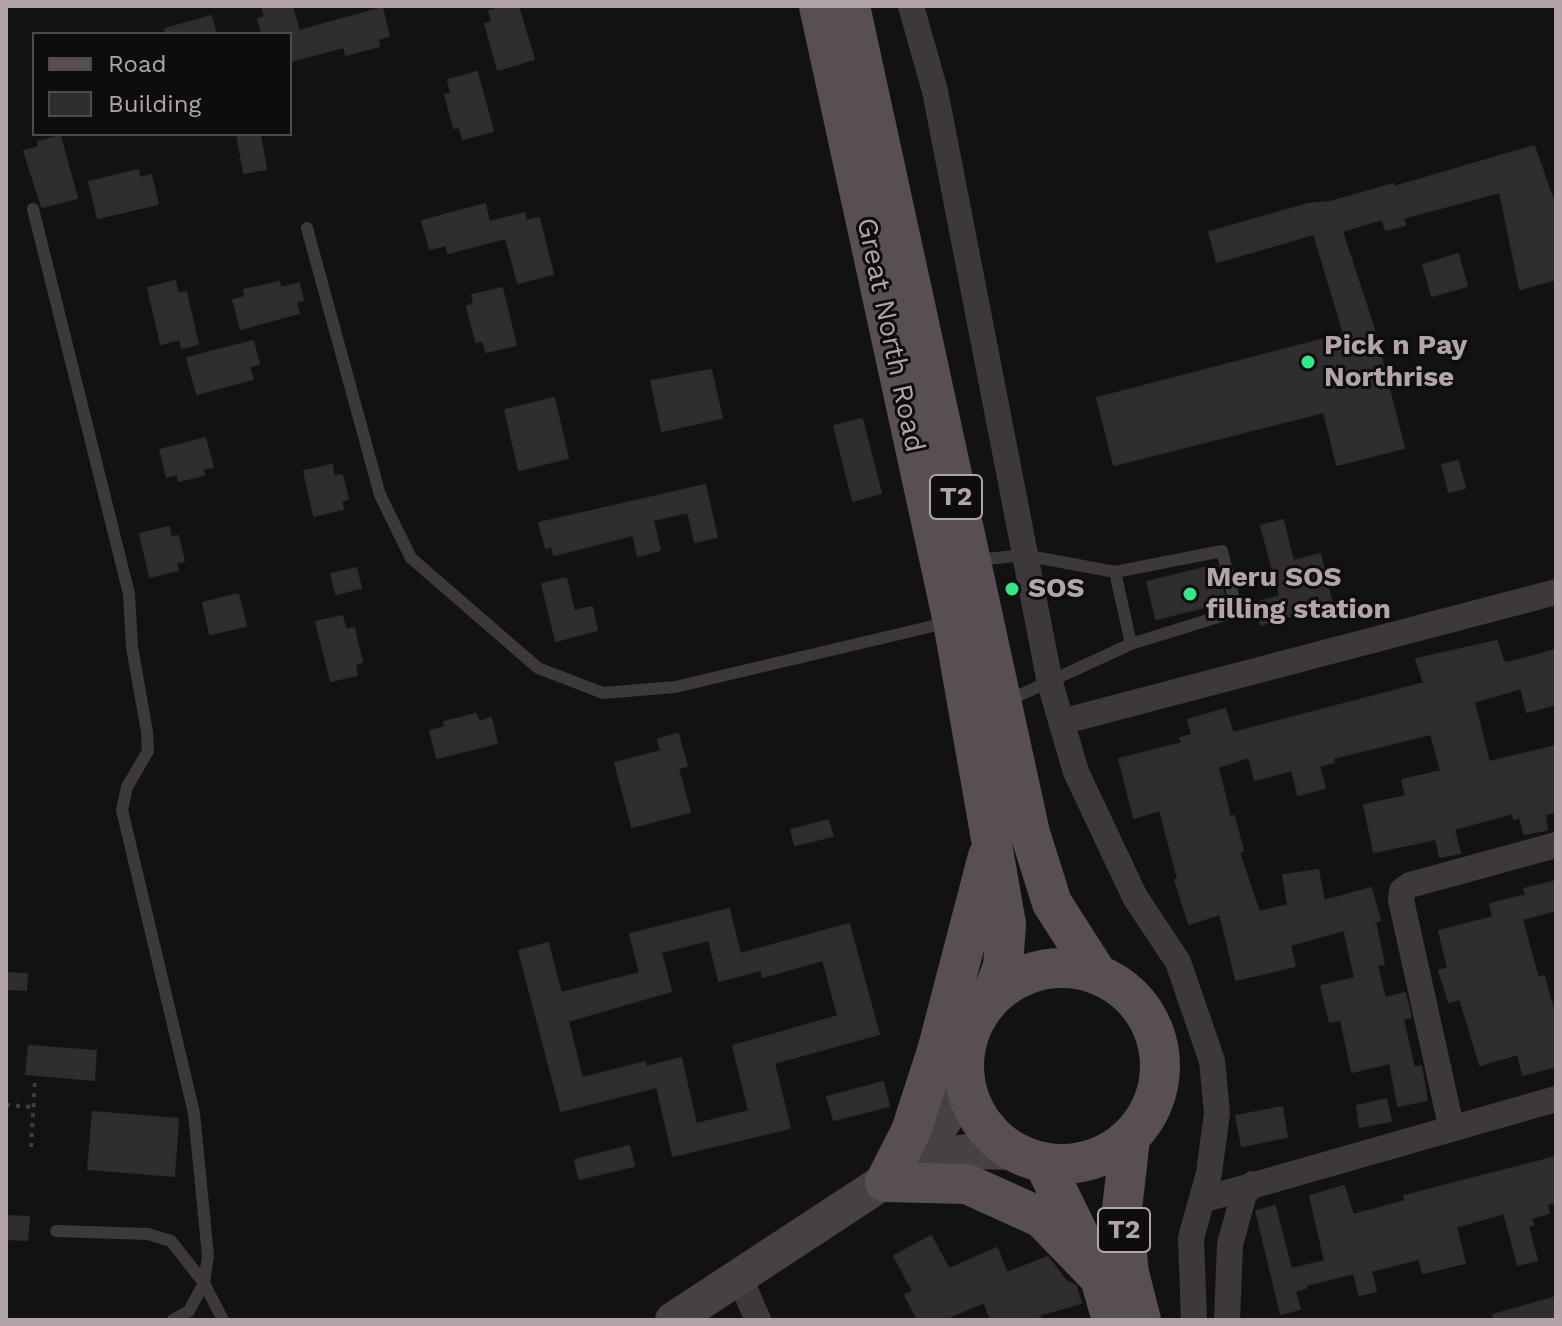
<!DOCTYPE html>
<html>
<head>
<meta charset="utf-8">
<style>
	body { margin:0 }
	#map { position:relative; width:1562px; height:1326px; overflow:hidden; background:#131212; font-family:"Work Sans",sans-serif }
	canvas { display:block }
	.frame { position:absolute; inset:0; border:8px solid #b3a4ab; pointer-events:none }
	.legend { position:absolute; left:32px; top:32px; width:260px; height:104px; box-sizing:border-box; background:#0e0d0d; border:2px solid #50494c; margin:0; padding:10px 14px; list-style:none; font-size:24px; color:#b3a4ab }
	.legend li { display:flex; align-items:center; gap:16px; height:40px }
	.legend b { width:40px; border:2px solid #50494c }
</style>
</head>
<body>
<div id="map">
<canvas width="1562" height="1326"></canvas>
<div class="frame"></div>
<ul class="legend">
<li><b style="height:10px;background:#574f52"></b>Road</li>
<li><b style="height:22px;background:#2f2d2d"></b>Building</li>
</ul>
</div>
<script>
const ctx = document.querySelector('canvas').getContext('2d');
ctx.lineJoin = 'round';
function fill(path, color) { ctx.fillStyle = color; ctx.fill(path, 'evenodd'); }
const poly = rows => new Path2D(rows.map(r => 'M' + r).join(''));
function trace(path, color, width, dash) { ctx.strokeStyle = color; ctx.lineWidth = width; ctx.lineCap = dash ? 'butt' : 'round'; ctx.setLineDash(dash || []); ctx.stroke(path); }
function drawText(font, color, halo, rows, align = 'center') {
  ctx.font = font + ' "Work Sans",sans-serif'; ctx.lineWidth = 6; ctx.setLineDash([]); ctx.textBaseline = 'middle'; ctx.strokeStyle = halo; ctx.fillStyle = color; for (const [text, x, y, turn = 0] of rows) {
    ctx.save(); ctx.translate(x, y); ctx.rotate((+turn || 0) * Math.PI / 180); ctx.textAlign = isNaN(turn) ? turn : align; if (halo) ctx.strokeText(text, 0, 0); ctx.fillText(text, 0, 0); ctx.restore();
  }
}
const building = poly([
	[262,6,292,6,299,31,382,8,389,36,378,39,379,46,346,55,344,47,290,61,290,34,262,34,258,19,265,17,262,6],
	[505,6,518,6,534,59,498,70,485,24,492,22,489,11,505,6],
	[211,16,216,34,166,34,165,29,211,16],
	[477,72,493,131,463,139,459,127,454,128,445,95,451,93,448,80,477,72],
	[237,134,260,134,266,169,244,173,237,134],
	[60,136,77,198,42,207,24,151,39,147,38,142,60,136],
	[1534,146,1556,208,1556,279,1520,289,1500,192,1403,218,1405,225,1386,230,1382,219,1342,231,1373,326,1404,448,1337,465,1324,412,1114,465,1097,398,1344,334,1314,234,1217,262,1209,232,1308,204,1330,202,1393,184,1394,187,1534,146],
	[138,170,140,178,151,175,158,204,98,218,89,182,138,170],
	[485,204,489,222,525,213,526,221,539,218,553,274,518,283,506,238,448,253,446,245,430,249,422,221,485,204],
	[1458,254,1467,286,1432,296,1423,265,1458,254],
	[175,281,178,294,186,292,198,344,182,348,180,339,161,344,148,288,175,281],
	[279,282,281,288,299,283,303,300,296,302,299,313,241,329,233,300,245,297,244,290,279,282],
	[502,288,516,345,486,352,483,341,476,342,467,306,474,305,472,295,502,288],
	[253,341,259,364,249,367,253,379,197,394,187,358,253,341],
	[711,370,722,418,662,431,651,381,711,370],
	[554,398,568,458,519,470,505,410,554,398],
	[862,419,881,493,853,501,834,426,862,419],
	[205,438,213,467,203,469,204,475,179,481,177,474,167,477,160,450,205,438],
	[1458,461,1465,488,1449,492,1442,465,1458,461],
	[332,465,334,477,342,475,348,499,341,501,343,509,314,516,304,471,332,465],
	[705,485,717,537,695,542,688,512,653,520,660,550,638,556,633,535,554,555,552,546,546,548,539,523,705,485],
	[1283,520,1293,561,1320,554,1332,604,1261,625,1255,603,1280,596,1261,526,1283,520],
	[169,527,171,538,178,536,184,561,176,563,178,570,150,577,140,534,169,527],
	[1216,565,1226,602,1156,619,1147,582,1216,565],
	[356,568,361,588,336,594,331,574,356,568],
	[566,578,574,611,592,607,597,630,556,641,542,584,566,578],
	[238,594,246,626,210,634,203,603,238,594],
	[342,616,346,630,354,628,362,662,355,664,357,675,331,681,316,622,342,616],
	[1497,641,1503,661,1507,663,1556,650,1556,704,1527,712,1521,688,1474,702,1489,762,1556,746,1556,812,1545,814,1547,830,1524,834,1520,817,1514,819,1513,813,1454,829,1460,853,1440,857,1436,839,1374,852,1364,805,1406,796,1402,780,1441,771,1431,734,1333,758,1334,762,1319,766,1325,788,1298,795,1292,770,1255,780,1249,757,1218,767,1230,817,1234,816,1243,851,1239,852,1259,912,1288,905,1283,875,1318,870,1324,901,1371,888,1380,920,1375,922,1384,964,1377,965,1385,998,1405,993,1411,1017,1403,1019,1414,1068,1421,1066,1427,1100,1398,1106,1390,1063,1352,1072,1341,1020,1330,1022,1321,986,1355,978,1344,930,1290,945,1295,966,1236,980,1220,914,1189,924,1175,880,1178,879,1160,810,1134,818,1119,759,1182,743,1180,738,1192,735,1188,720,1225,709,1233,733,1424,683,1416,659,1497,641],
	[476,714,479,722,491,718,497,743,437,758,430,731,445,727,444,722,476,714],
	[678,734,687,766,678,768,690,812,632,827,615,763,661,751,658,739,678,734],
	[828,820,833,836,795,845,791,830,828,820],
	[1556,881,1556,910,1522,919,1538,978,1544,976,1553,1009,1556,1008,1556,1066,1523,1075,1518,1054,1480,1065,1460,999,1449,1002,1439,971,1448,968,1439,931,1493,917,1490,904,1526,895,1524,889,1556,881],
	[729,909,740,954,849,924,879,1034,774,1063,790,1128,673,1156,657,1087,561,1111,519,951,548,943,561,993,640,973,630,934,729,909],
	[709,940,719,981,761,970,763,977,823,960,838,1016,733,1046,749,1111,696,1124,681,1058,646,1067,645,1062,582,1078,568,1021,671,991,661,952,709,940],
	[6,973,27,974,26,990,6,989,6,973],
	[29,1046,96,1051,94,1080,26,1074,29,1046],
	[883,1082,889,1106,834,1120,827,1097,883,1082],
	[1386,1099,1391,1121,1360,1127,1357,1106,1386,1099],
	[1282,1107,1287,1137,1242,1146,1236,1116,1282,1107],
	[93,1112,178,1119,174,1176,88,1169,93,1112],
	[629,1146,634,1166,579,1179,575,1160,629,1146],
	[1556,1157,1556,1202,1547,1204,1549,1213,1531,1218,1533,1225,1528,1226,1537,1260,1518,1265,1504,1213,1456,1227,1465,1263,1423,1273,1419,1259,1371,1271,1376,1291,1359,1295,1354,1273,1306,1285,1306,1288,1295,1291,1300,1309,1281,1314,1256,1211,1275,1206,1291,1269,1325,1261,1310,1196,1344,1186,1353,1215,1405,1201,1404,1196,1556,1157],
	[6,1216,29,1217,27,1240,6,1239,6,1216],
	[931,1236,949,1269,997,1248,1007,1273,1048,1257,1066,1281,1076,1286,1081,1303,1039,1315,1041,1320,991,1320,984,1302,942,1320,918,1320,905,1295,913,1291,894,1256,931,1236],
	[1556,1297,1556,1320,1494,1320,1493,1315,1556,1297]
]);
fill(building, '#2f2d2d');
trace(building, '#2f2c2c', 2);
trace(poly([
	[6,1105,35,1107],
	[31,1147,35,1080]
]), '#443d40', 4, [4, 6]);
trace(poly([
	[33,209,129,594,132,647,147,732,148,751,127,787,122,810,194,1113,208,1256,204,1283,189,1311,173,1320],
	[307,228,380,495,411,558,538,668,603,693,675,687,950,622],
	[977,560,1024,555,1115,572,1222,551,1237,611,1131,644,1007,701],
	[1115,572,1131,644],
	[56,1231,148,1234,171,1241,204,1283,223,1320]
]), '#3d383a', 12);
trace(poly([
	[911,6,935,91,1050,683,1076,772,1135,897,1178,962,1212,1061,1217,1113,1209,1173,1191,1238,1194,1320],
	[1061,722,1556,592],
	[1451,1126,1401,900,1402,891,1410,885,1556,845],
	[1202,1200,1556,1099],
	[739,1276,758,1320],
	[1227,1320,1230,1244,1244,1194,1253,1184]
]), '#3d383a', 26);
trace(poly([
	[905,1168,939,1156,974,1151,1012,1152],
	[673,1320,903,1169,932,1140,953,1105,965,1065]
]), '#484144', 36);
trace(poly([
	[819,6,953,622,1006,924,1003,966,992,995],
	[850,6,1030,833,1052,903,1098,975],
	[988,856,937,1051,911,1131,885,1182,967,1184,1042,1218,1100,1278],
	'964 1066a98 98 0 1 1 196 0a98 98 0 1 1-196 0Z',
	[1130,1139,1122,1209,1129,1273,1141,1320],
	[1044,1163,1100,1278,1112,1320]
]), '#574f52', 40);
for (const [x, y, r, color] of [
	[1308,362,8,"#35e886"],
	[1012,589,8,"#35e886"],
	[1190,594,8,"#35e886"]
]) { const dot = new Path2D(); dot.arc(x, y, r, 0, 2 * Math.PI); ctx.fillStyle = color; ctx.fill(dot); trace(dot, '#0e0d0d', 3); }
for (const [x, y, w] of [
	[956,497,52],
	[1124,1230,52]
]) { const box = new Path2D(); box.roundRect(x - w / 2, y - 22, w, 44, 6); ctx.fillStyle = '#0e0d0d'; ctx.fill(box); trace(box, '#b3a4ab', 2); }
drawText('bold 26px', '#b3a4ab', null, [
	["T2",956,497],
	["T2",1124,1230]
]);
drawText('28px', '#b3a4ab', '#0e0d0d', [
	["Great North Road",890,335,78]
]);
drawText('bold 28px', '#b3a4ab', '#0e0d0d', [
	["Pick n Pay",1324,346],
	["Northrise",1324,378],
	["Meru SOS",1206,578],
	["filling station",1206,610],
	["SOS",1028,589]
], 'left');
</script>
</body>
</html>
